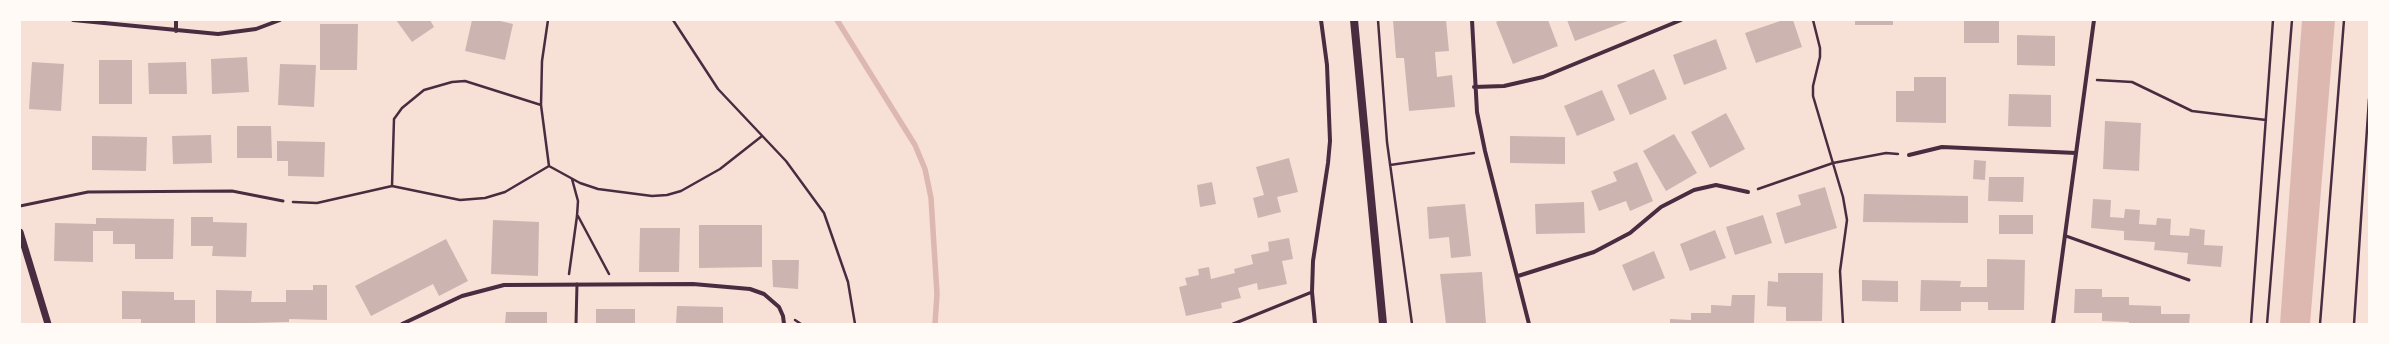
<!DOCTYPE html>
<html>
<head>
<meta charset="utf-8">
<style>
	body { margin:0 }
	#map { position:relative; width:2389px; height:344px; overflow:hidden; background:#f7e1d7; font-family:"Crimson Pro",serif }
	canvas { display:block }
	.frame { position:absolute; inset:0; border:21px solid #fffaf5; pointer-events:none }
</style>
</head>
<body>
<div id="map">
<canvas width="2389" height="344"></canvas>
<div class="frame"></div>
</div>
<script>
const ctx = document.querySelector('canvas').getContext('2d');
ctx.lineJoin = 'round';
function fill(path, color) { ctx.fillStyle = color; ctx.fill(path, 'evenodd'); }
const poly = rows => new Path2D(rows.map(r => 'M' + r).join(''));
function trace(path, color, width, dash) { ctx.strokeStyle = color; ctx.lineWidth = width; ctx.lineCap = dash ? 'butt' : 'round'; ctx.setLineDash(dash || []); ctx.stroke(path); }
fill(poly([
	[2302,20,2335,20,2310,324,2280,324]
]), '#dcb8b0');
trace(poly([
	[837,20,915,145,925,169,931,198,937,294,935,324]
]), '#dcb8b0', 5.5);
fill(poly([
	[396,20,430,20,434,27,412,42],
	[472,20,496,20,513,24,505,60,465,51],
	[1393,20,1446,20,1449,51,1435,52,1437,77,1452,75,1455,107,1409,111,1404,58,1396,58],
	[1500,20,1548,20,1558,46,1513,64,1496,22],
	[1567,20,1630,20,1575,41],
	[1783,20,1793,20,1802,47,1756,63,1745,33],
	[1855,20,1893,20,1893,25,1855,25],
	[1964,20,1999,20,1999,43,1964,43],
	[320,24,358,24,357,70,320,70],
	[2017,35,2055,36,2055,66,2017,65],
	[1716,39,1727,69,1684,85,1673,55],
	[247,57,249,92,212,94,211,59],
	[99,60,132,60,132,104,99,104],
	[32,62,64,64,61,111,29,109],
	[186,62,187,94,149,94,148,63],
	[280,64,316,65,314,107,278,105],
	[1654,69,1667,99,1630,115,1617,85],
	[1914,77,1946,77,1946,123,1896,122,1896,91,1914,91],
	[1602,90,1615,120,1577,136,1564,106],
	[2009,94,2051,95,2051,127,2008,126],
	[1726,113,1745,149,1710,168,1691,132],
	[2105,121,2141,123,2139,171,2103,169],
	[237,126,271,126,272,158,237,158],
	[1674,134,1697,173,1666,191,1643,151],
	[211,135,212,163,173,164,172,136],
	[92,136,147,137,146,171,92,170],
	[1510,136,1565,137,1565,164,1510,163],
	[277,141,325,142,324,177,288,176,288,161,277,161],
	[1289,158,1298,192,1277,197,1281,212,1258,218,1253,198,1264,195,1256,167],
	[1974,160,1986,161,1985,180,1973,179],
	[1637,162,1653,201,1630,211,1626,201,1599,211,1591,191,1617,181,1613,172],
	[1989,177,2024,177,2023,202,1988,201],
	[1212,182,1216,204,1200,207,1197,185],
	[1825,187,1837,228,1785,244,1776,213,1801,205,1798,195],
	[1864,194,1968,196,1968,223,1863,222],
	[2093,199,2111,200,2110,217,2124,218,2125,209,2140,210,2139,224,2156,225,2157,218,2171,219,2170,235,2189,236,2190,228,2205,230,2204,245,2223,246,2221,267,2187,264,2188,253,2154,250,2155,242,2124,240,2124,231,2091,228],
	[1584,202,1585,233,1536,234,1535,204],
	[1465,204,1471,256,1451,258,1449,237,1429,239,1427,207],
	[1763,215,1772,243,1735,255,1726,227],
	[1999,215,2033,215,2033,234,1999,234],
	[191,217,213,217,213,222,247,223,246,257,212,256,213,246,191,246],
	[96,218,174,219,173,259,135,259,135,244,113,244,113,231,93,231,93,262,54,261,55,223,96,224],
	[493,220,539,222,538,276,491,274],
	[699,225,762,225,762,267,699,268],
	[640,228,680,228,679,272,639,272],
	[1715,230,1726,258,1690,271,1680,244],
	[1289,238,1293,259,1282,261,1287,284,1258,290,1257,283,1238,288,1241,298,1221,303,1222,308,1186,316,1179,287,1187,285,1185,278,1199,275,1198,269,1209,267,1211,279,1235,273,1234,269,1253,264,1251,255,1269,251,1268,242],
	[446,239,468,281,439,296,433,284,371,316,355,286],
	[1654,251,1665,278,1633,291,1622,265],
	[1987,259,2025,260,2024,310,1988,310,1988,302,1961,302,1961,311,1920,311,1921,280,1961,281,1960,287,1987,287],
	[772,260,799,260,798,289,773,287],
	[1482,272,1486,324,1446,324,1440,274],
	[1778,273,1823,273,1822,321,1786,321,1786,307,1767,306,1768,281,1778,282],
	[1862,280,1898,281,1898,302,1862,301],
	[313,285,327,285,327,320,289,319,289,322,216,324,216,290,252,291,251,302,286,302,286,290,313,290],
	[2075,289,2102,289,2102,297,2129,297,2129,305,2161,306,2161,314,2190,314,2189,324,2129,324,2129,322,2102,321,2102,313,2074,313],
	[122,291,174,292,174,300,195,300,195,324,141,324,141,319,122,319],
	[1732,295,1755,295,1754,324,1670,324,1670,319,1691,320,1691,313,1711,313,1711,305,1731,306],
	[677,306,723,307,723,324,676,324],
	[596,309,635,309,635,324,596,324],
	[506,312,547,312,547,324,505,324]
]), '#ccb4b1');
trace(poly([
	[548,20,542,61,541,105,549,166],
	[673,20,718,89,786,161,824,213,848,282,855,324],
	[1378,20,1387,142,1412,324],
	[1813,20,1820,48,1820,57,1813,86,1813,96,1843,197,1847,220,1840,271,1843,324],
	[2097,80,2132,82,2192,111,2266,120],
	[1390,165,1474,153],
	[392,186,394,119,402,108,424,90,452,82,465,81,541,105],
	[1758,189,1833,163,1886,153,1898,154],
	[293,202,317,203,392,186,460,200,485,198,505,192,549,166,580,183,598,189,652,196,667,195,681,191,720,169,762,136],
	[578,216,609,274],
	[569,274,577,216,578,201,572,179],
	[795,320,801,324],
	[2251,324,2273,20],
	[2267,324,2292,20],
	[2320,324,2344,20],
	[2354,324,2369,99]
]), '#4a2c40', 2.5);
trace(poly([
	[20,206,88,192,232,191,283,201],
	[2066,236,2189,280],
	[576,324,577,284],
	[1233,324,1312,292]
]), '#4a2c40', 3);
trace(poly([
	[73,20,218,34,256,29,280,20],
	[1472,20,1477,112,1485,151,1529,324],
	[176,31,176,20],
	[1474,87,1504,86,1543,77,1681,20],
	[1909,155,1942,147,2076,153],
	[1518,276,1594,252,1630,233,1661,207,1694,190,1716,185,1748,192],
	[402,324,462,296,504,285,693,284,750,289,764,294,779,307,783,316,784,324],
	[1315,324,1312,292,1313,261,1328,163,1330,141,1327,65,1321,20],
	[2053,324,2094,20]
]), '#4a2c40', 4);
trace(poly([
	[20,232,48,324]
]), '#4a2c40', 7);
trace(poly([
	[1354,20,1383,324]
]), '#4a2c40', 8);
</script>
</body>
</html>
